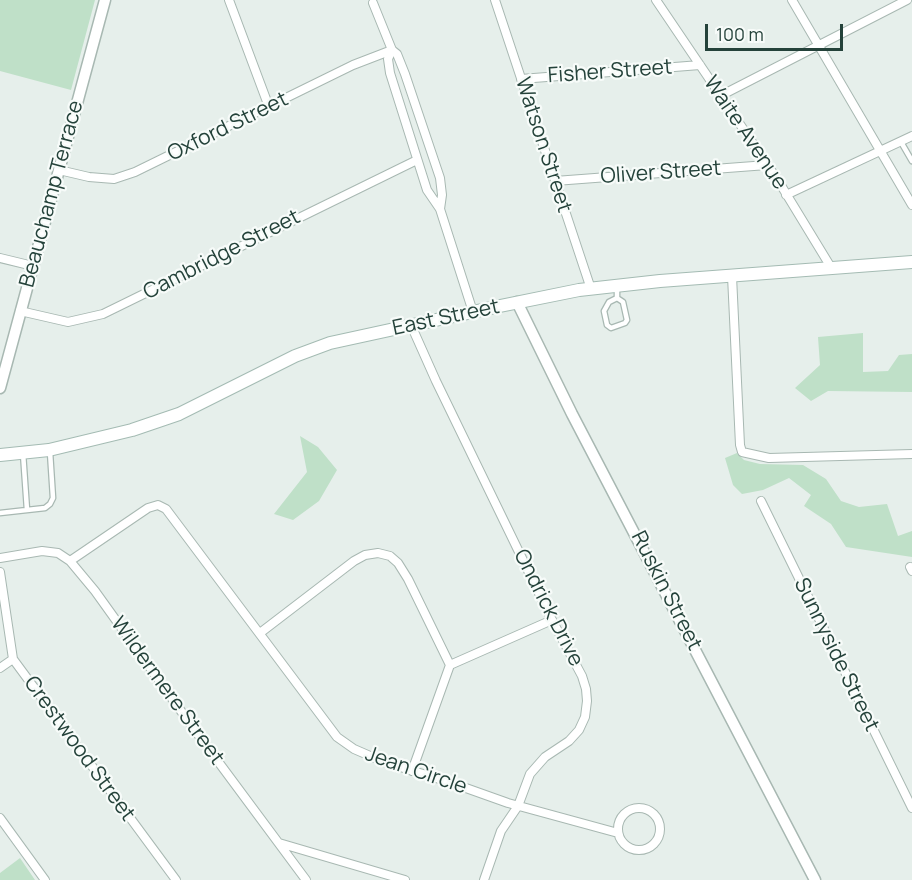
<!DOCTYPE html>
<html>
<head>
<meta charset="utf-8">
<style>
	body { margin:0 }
	#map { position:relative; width:912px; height:880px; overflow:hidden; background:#e6efeb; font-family:Manrope,sans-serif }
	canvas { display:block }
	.scale { position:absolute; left:705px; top:24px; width:138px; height:27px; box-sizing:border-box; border:3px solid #24423a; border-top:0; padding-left:8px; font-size:18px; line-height:21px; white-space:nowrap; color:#24423a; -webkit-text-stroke:4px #f7fbf9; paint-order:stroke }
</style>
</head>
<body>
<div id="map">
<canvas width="912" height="880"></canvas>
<div class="scale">100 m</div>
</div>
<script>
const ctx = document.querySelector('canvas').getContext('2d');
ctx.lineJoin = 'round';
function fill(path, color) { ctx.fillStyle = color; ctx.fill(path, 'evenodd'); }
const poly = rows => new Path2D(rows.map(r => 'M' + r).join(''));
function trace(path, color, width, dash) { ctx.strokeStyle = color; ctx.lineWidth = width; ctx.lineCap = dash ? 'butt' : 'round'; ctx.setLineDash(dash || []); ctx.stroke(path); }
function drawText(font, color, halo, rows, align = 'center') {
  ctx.font = font + ' Manrope,sans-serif'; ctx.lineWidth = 4.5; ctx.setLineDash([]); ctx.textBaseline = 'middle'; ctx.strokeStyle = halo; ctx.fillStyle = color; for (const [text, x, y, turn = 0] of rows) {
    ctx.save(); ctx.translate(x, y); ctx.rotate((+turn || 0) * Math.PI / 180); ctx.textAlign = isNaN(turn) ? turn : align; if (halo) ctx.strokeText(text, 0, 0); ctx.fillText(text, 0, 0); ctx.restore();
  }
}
fill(poly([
	[0,0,95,0,71,90,0,71],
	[863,333,863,372,888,371,899,355,912,354,912,392,828,391,811,401,795,388,820,365,818,337],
	[300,436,318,447,337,470,319,501,293,520,274,514,307,472],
	[737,453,744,460,760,464,803,465,826,479,841,501,859,507,887,504,898,536,912,531,912,557,846,547,831,524,804,506,811,495,789,478,763,490,742,494,733,485,725,458],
	[20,858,35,880,0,880,0,873]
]), '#bfe0c8');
const service = poly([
	[901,142,912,161],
	[617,286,617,298,623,302,627,320,625,323,611,328,607,325,604,311,609,302,617,298],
	[23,453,27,510],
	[0,513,45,508,50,504,53,498,50,452]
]);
const minor = poly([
	[229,0,269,107],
	[495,0,591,289],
	[656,0,779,182,832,269],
	[792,0,912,205],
	[373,3,392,50,397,54,405,74,440,178,442,195,440,209],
	[392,50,388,59,390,73,427,190,440,209,473,312],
	[521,79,700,65],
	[720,96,907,0],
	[59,170,89,177,114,179,135,172,353,65,392,50],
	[555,181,767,165],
	[786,195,912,136],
	[0,258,33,266],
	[732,276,740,445,742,452,769,458,912,454],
	[20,311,68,322,103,314,417,160],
	[411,325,436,381,552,620,582,676,586,689,587,701,585,717,579,730,569,741,545,757,530,774,518,806,501,831,484,880],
	[761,501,912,808],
	[0,558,42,551,58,553,70,561,95,591,191,725,306,880],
	[70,561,148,508,158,505,166,509,337,737,354,749,384,762,449,782,508,803,618,833],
	[910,567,912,571],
	[0,572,13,659,176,880],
	[260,633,354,561,365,555,378,553,390,556,398,563,408,579,450,665],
	[0,668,13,659],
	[412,771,450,665,552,620],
	'618 829a21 21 0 1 1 42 0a21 21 0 1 1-42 0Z',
	[0,818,45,880],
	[279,843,405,880]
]);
const tertiary = poly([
	[517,302,572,414,815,880],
	[0,388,105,0]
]);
const secondary = poly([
	[0,455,49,450,132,430,179,414,295,356,330,343,500,306,579,290,660,281,912,262]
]);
trace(service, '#a8b8b2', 7);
trace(minor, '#a8b8b2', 10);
trace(tertiary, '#a8b8b2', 13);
trace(secondary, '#a4bbb3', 14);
trace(service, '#fff', 4.5);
trace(minor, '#fff', 8);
trace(tertiary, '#fff', 10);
trace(secondary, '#fff', 12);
drawText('21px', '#24423a', '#f7fbf9', [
	["Fisher Street",610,72,-4],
	["Oxford Street",228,127,-26],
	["Waite Avenue",745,133,56],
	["Watson Street",543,145,72],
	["Oliver Street",661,173,-4],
	["Beauchamp Terrace",52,194,-75],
	["Cambridge Street",222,255,-27],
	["East Street",446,318,-12],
	["Ruskin Street",666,591,63],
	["Ondrick Drive",548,608,63],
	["Sunnyside Street",836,655,64],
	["Wildermere Street",167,691,54],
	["Crestwood Street",79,749,54],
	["Jean Circle",416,771,19]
]);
</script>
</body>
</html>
